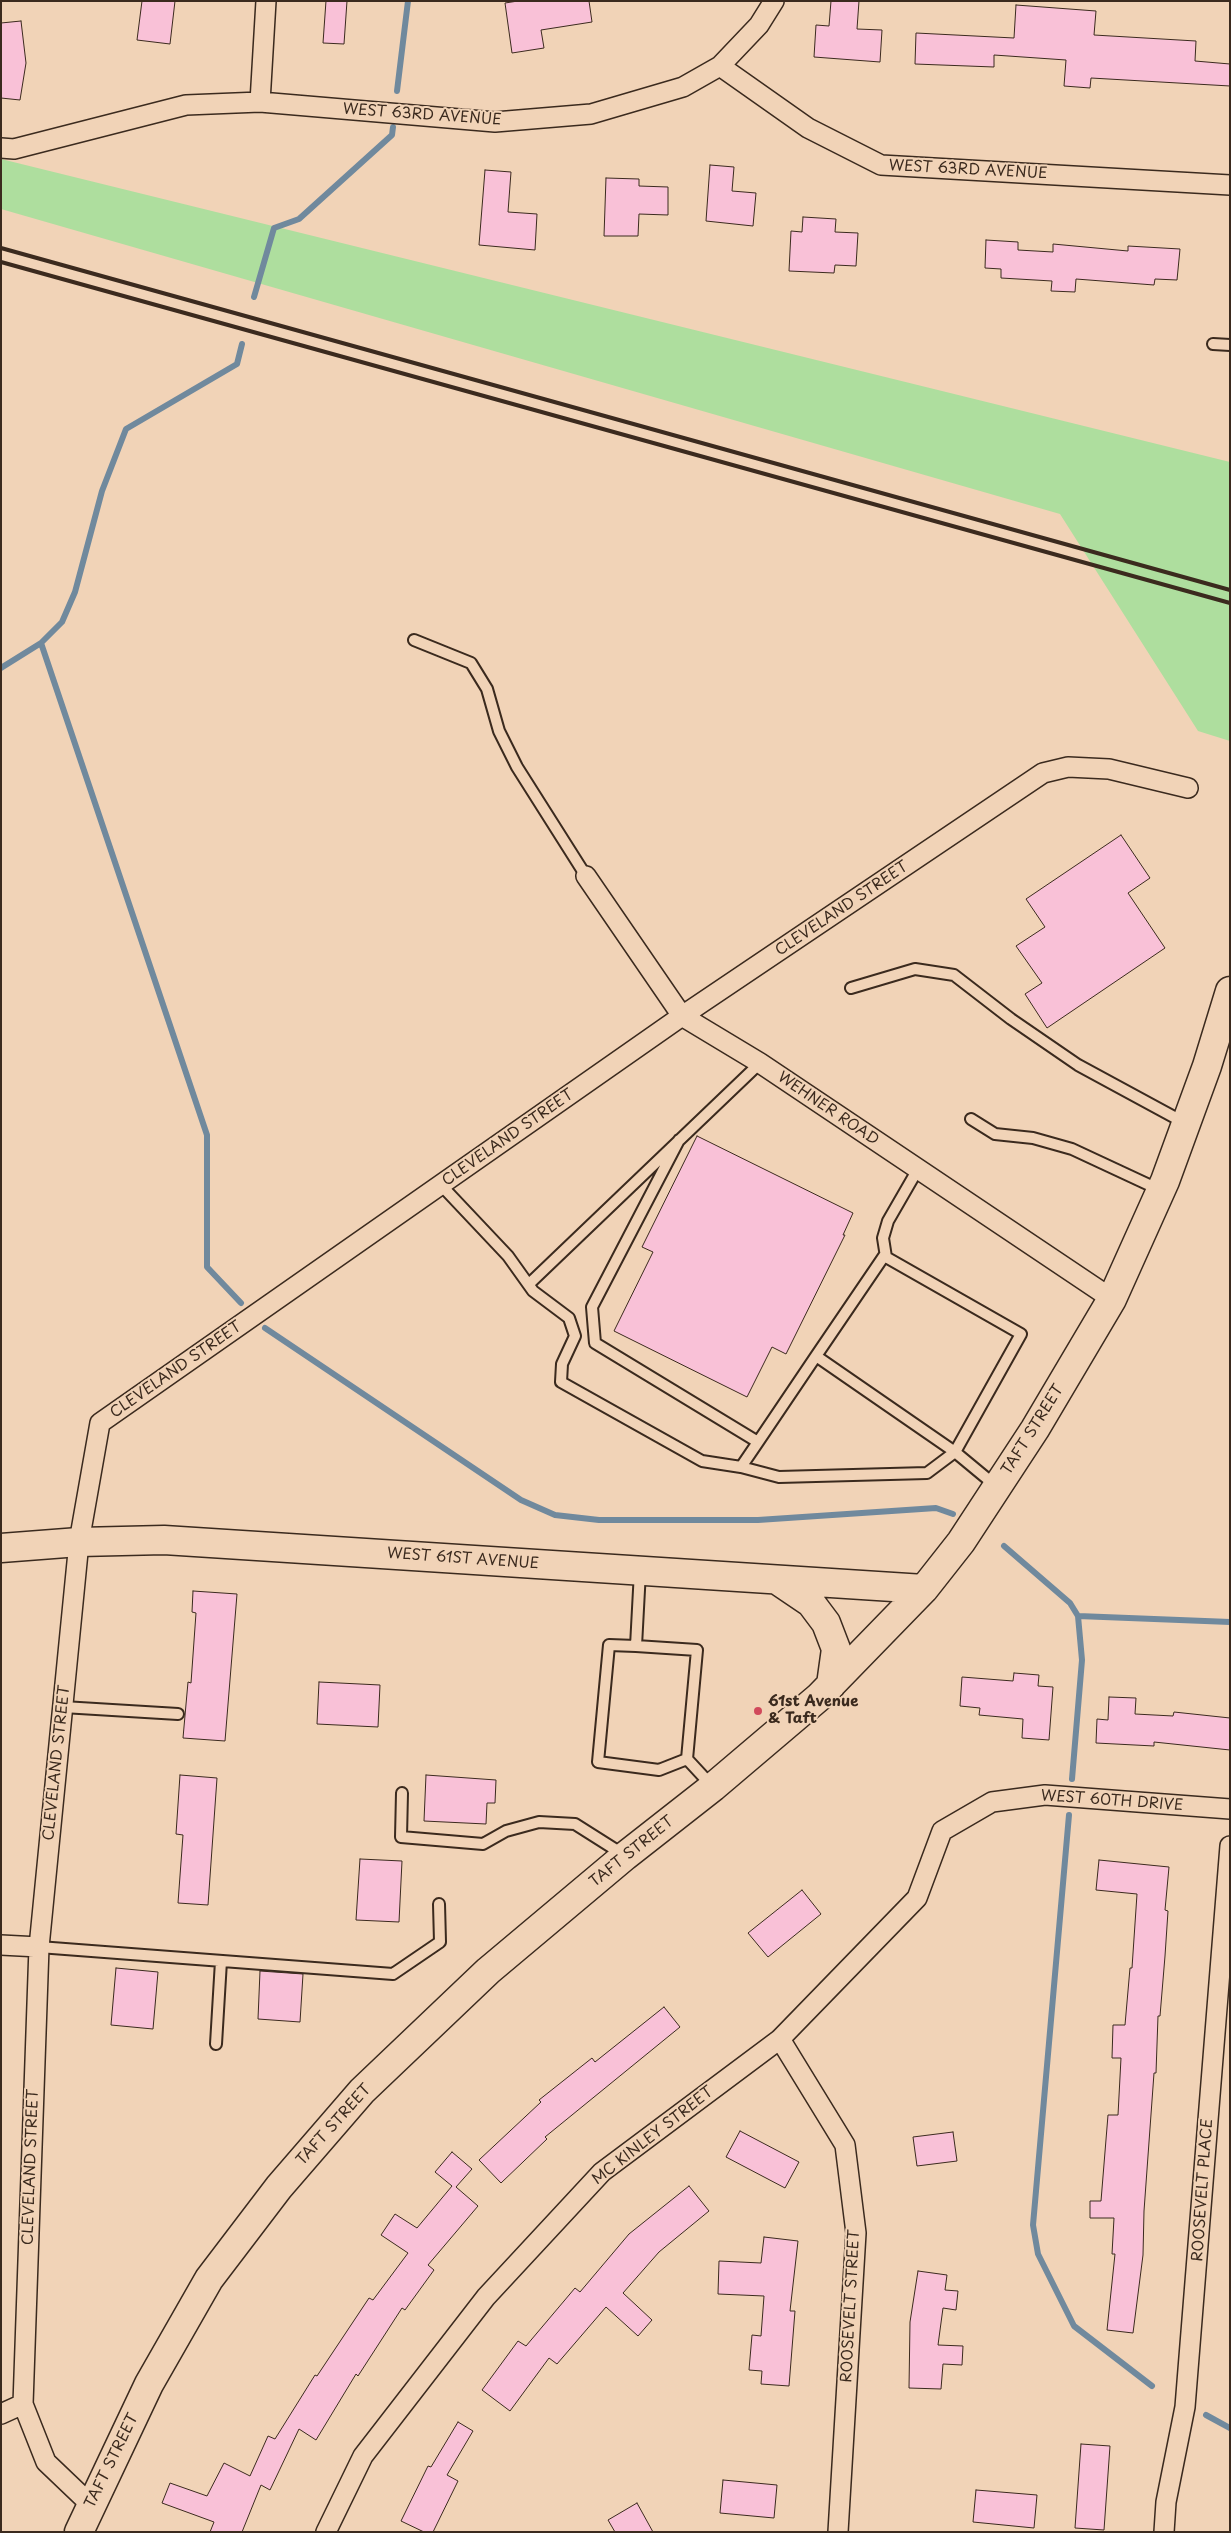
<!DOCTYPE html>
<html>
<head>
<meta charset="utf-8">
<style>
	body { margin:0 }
	#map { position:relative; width:1231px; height:2533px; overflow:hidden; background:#f1d3b7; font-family:"Playpen Sans",sans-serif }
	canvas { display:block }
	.frame { position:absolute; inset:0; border:2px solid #3b2a1e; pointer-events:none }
</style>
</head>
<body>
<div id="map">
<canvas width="1231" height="2533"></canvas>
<div class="frame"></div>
</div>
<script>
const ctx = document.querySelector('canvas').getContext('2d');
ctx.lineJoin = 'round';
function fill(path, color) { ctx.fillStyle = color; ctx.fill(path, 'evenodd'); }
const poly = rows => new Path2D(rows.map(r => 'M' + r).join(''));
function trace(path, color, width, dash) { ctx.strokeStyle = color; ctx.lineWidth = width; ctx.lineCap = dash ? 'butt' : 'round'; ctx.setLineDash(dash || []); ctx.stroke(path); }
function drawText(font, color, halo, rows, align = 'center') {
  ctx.font = font + ' "Playpen Sans",sans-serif'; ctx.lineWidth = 4; ctx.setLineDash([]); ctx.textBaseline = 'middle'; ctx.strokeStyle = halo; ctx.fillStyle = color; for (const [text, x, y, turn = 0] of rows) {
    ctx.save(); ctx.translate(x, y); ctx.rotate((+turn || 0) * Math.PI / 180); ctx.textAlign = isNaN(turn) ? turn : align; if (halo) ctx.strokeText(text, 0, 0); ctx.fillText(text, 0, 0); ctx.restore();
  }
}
fill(poly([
	[1,159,1230,462,1230,741,1198,731,1060,514,1,209]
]), '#aede9e');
trace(poly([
	[397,91,408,1],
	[254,297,274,228,299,219,392,135,393,127],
	[41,643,207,1135,207,1267,241,1303],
	[1,668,41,643,62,622,75,592,102,491,126,429,237,364,242,344],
	[265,1328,521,1500,555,1515,599,1520,758,1520,936,1508,953,1514],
	[1004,1546,1070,1603,1078,1616,1082,1660,1072,1779],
	[1078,1616,1230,1622],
	[1069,1815,1033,2225,1038,2254,1074,2326,1152,2386],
	[1206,2415,1230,2428]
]), '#70899d', 6);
const building = poly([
	[142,1,175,1,170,44,137,40,142,1],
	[326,1,347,1,344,44,323,43,326,1],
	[518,1,589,1,592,22,541,30,544,48,512,53,505,3,518,1],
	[831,1,859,1,857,29,882,30,880,62,814,57,816,25,829,26,831,1],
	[1016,5,1096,11,1094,35,1196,41,1195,61,1230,64,1230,86,1091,78,1090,88,1064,86,1066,60,994,55,994,67,915,64,916,33,1014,38,1016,5],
	[21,21,26,63,20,100,1,98,1,23,21,21],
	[710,165,734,167,732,191,756,193,753,226,706,221,710,165],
	[485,170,511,172,508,212,537,214,535,250,479,245,485,170],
	[606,178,639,179,639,186,668,187,668,215,639,214,638,236,604,236,606,178],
	[803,217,836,219,835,232,858,233,856,266,835,265,834,273,789,271,791,231,802,232,803,217],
	[986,240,1018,242,1018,250,1053,252,1053,244,1128,251,1128,246,1180,249,1177,280,1155,279,1154,285,1076,279,1075,292,1051,291,1052,281,1001,278,1001,269,985,268,986,240],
	[1121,835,1150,878,1128,893,1165,948,1047,1028,1025,994,1042,983,1016,946,1045,927,1026,899,1121,835],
	[697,1136,853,1213,843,1235,845,1235,786,1354,772,1347,747,1397,614,1331,653,1252,642,1247,697,1136],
	[193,1591,237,1594,225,1741,183,1738,188,1682,191,1683,196,1613,192,1612,193,1591],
	[1014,1673,1039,1675,1038,1686,1053,1687,1049,1740,1022,1738,1023,1719,979,1715,980,1708,960,1706,962,1677,1013,1681,1014,1673],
	[319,1682,380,1685,378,1727,317,1724,319,1682],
	[1109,1697,1136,1698,1135,1714,1173,1716,1174,1712,1230,1718,1230,1750,1154,1742,1154,1746,1096,1743,1097,1719,1108,1720,1109,1697],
	[180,1775,217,1778,208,1905,178,1903,183,1835,176,1834,180,1775],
	[426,1775,496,1780,495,1803,487,1803,486,1824,424,1821,426,1775],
	[360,1859,402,1861,399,1922,356,1920,360,1859],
	[1099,1860,1169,1867,1165,1910,1168,1911,1165,1956,1160,2016,1158,2016,1156,2073,1154,2073,1144,2211,1143,2255,1133,2333,1107,2330,1115,2254,1112,2254,1114,2218,1090,2218,1090,2201,1101,2201,1108,2115,1118,2115,1121,2058,1112,2058,1113,2025,1125,2025,1130,1968,1132,1968,1137,1894,1096,1890,1099,1860],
	[802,1890,821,1914,768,1957,748,1933,802,1890],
	[116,1968,158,1972,153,2029,111,2025,116,1968],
	[260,1971,303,1974,300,2022,258,2019,260,1971],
	[664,2007,680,2027,545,2137,547,2139,501,2183,479,2160,541,2102,539,2100,592,2058,595,2062,664,2007],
	[740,2131,799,2162,785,2188,726,2157,740,2131],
	[953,2132,957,2161,917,2166,913,2137,953,2132],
	[452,2152,472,2169,456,2187,478,2206,428,2265,434,2270,405,2310,402,2308,358,2376,356,2374,316,2440,299,2429,270,2490,261,2485,242,2532,210,2532,214,2522,162,2503,170,2483,207,2496,224,2463,250,2476,268,2436,275,2439,315,2375,317,2376,369,2298,373,2300,408,2253,381,2235,395,2214,417,2228,452,2186,435,2172,452,2152],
	[689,2186,709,2211,659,2252,623,2293,652,2320,638,2336,606,2307,557,2364,549,2358,510,2411,482,2390,518,2341,526,2346,575,2288,580,2292,629,2234,689,2186],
	[764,2237,798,2241,790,2311,795,2311,789,2386,761,2384,762,2371,749,2370,752,2335,761,2336,764,2296,718,2294,719,2261,761,2263,764,2237],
	[918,2271,947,2275,945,2290,958,2291,956,2310,943,2308,938,2345,963,2346,962,2365,943,2364,941,2389,909,2388,910,2322,918,2271],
	[458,2422,473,2431,447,2475,458,2481,433,2532,424,2532,401,2521,428,2466,431,2467,458,2422],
	[1081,2444,1110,2446,1104,2530,1075,2528,1081,2444],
	[723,2480,777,2485,774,2518,720,2513,723,2480],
	[976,2490,1037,2495,1034,2528,973,2522,976,2490],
	[637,2503,653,2532,615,2532,608,2520,637,2503]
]);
fill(building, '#f9c1d7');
trace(building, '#3b2a1e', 1);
const service = poly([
	[1213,344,1230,345],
	[414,640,471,663,487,689,499,731,517,767,586,876],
	[851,988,915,969,954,975,1011,1019,1078,1065,1185,1123],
	[971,1119,995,1134,1033,1138,1072,1149,1160,1190],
	[679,1140,592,1307,595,1343,758,1442],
	[441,1185,508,1256,533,1291,569,1318,575,1336,562,1364,561,1382,702,1461,741,1467],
	[886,1257,883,1238,888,1221,918,1169],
	[529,1284,760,1063],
	[816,1356,955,1452,927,1473,779,1477,741,1467,758,1442,816,1356,884,1256,1021,1334,955,1452,996,1486],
	[640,1571,636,1646,697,1650,687,1759,712,1786],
	[636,1646,609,1645,598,1762,659,1770,687,1759],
	[63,1707,178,1714],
	[402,1793,401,1837,483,1844,506,1831,539,1822,575,1824,624,1855],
	[39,1947,393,1974,440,1942,439,1904],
	[216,2044,221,1961]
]);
const minor = poly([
	[720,66,759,25,774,1],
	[260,102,266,1],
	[1,148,14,149,186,105,260,102,495,122,591,114,683,87,720,66,808,128,881,165,1230,185],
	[586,876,682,1016,760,1063,1112,1299],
	[1,1945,39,1947],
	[780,2039,845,2145,856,2233,838,2532],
	[1,2414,23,2404],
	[90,2504,46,2462,23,2404,39,1947,79,1542,100,1423,682,1016,1043,773,1068,767,1109,769,1188,788],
	[326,2532,363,2456,486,2297,602,2172,780,2039,917,1898,942,1831,992,1802,1045,1795,1230,1809],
	[1164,2532,1166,2502,1185,2407,1230,1846]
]);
const secondary = poly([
	[1,1548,79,1542,164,1540,924,1589],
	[777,1580,811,1603,826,1623,836,1649,831,1685],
	[79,2532,149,2384,209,2279,279,2187,362,2091,488,1971,625,1856,713,1787,819,1697,924,1589,961,1542,1035,1429,1112,1299,1165,1181,1207,1066,1230,991]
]);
trace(service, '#3b2a1e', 14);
trace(minor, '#3b2a1e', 22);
trace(secondary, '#3b2a1e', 31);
trace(service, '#f1d3b7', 10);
trace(minor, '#f1d3b7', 19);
trace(secondary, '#f1d3b7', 28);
trace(poly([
	[1,248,1230,590],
	[1,262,1230,603]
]), '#3b2a1e', 4);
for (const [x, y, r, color] of [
	[758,1711,5,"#d1495b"]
]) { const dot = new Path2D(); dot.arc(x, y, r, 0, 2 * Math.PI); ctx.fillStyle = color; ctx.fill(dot); trace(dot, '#f1d3b7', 2); }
drawText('15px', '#3b2a1e', '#f1d3b7', [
	["WEST 63RD AVENUE",422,115,4],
	["WEST 63RD AVENUE",968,170,3],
	["CLEVELAND STREET",842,909,-34],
	["WEHNER ROAD",828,1109,34],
	["CLEVELAND STREET",508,1138,-35],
	["CLEVELAND STREET",176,1370,-35],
	["TAFT STREET",1033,1430,-58],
	["WEST 61ST AVENUE",463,1559,4],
	["CLEVELAND STREET",57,1763,-84],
	["WEST 60TH DRIVE",1112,1801,4],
	["TAFT STREET",632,1852,-39],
	["TAFT STREET",334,2125,-48],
	["MC KINLEY STREET",653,2136,-38],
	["CLEVELAND STREET",31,2167,-88],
	["ROOSEVELT PLACE",1203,2190,-86],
	["ROOSEVELT STREET",851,2306,-87],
	["TAFT STREET",112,2461,-64]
]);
drawText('bold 15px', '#3b2a1e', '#f1d3b7', [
	["61st Avenue",768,1702],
	["& Taft",768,1719]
], 'left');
</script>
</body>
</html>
